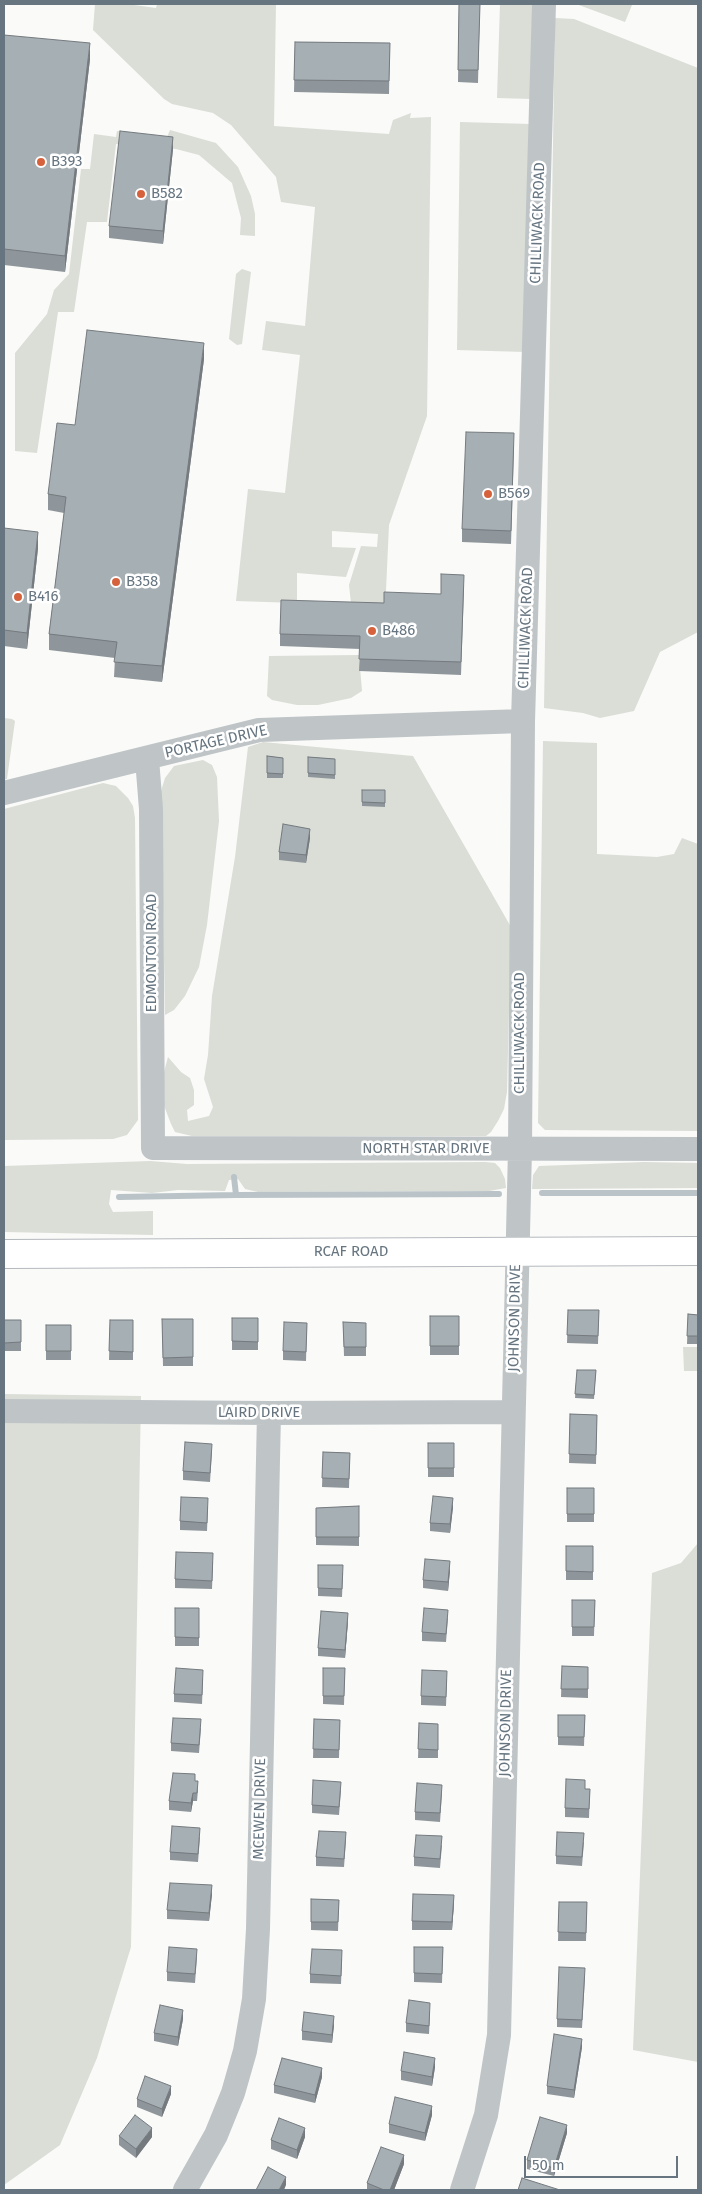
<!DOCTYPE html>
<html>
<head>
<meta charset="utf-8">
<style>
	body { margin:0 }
	#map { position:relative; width:702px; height:2194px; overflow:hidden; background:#fafaf8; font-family:"Fira Sans",sans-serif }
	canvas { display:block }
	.frame { position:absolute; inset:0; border:5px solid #667580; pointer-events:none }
	.scale { position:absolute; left:524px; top:2156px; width:154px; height:22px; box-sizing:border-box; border:2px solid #667580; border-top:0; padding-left:6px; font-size:15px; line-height:18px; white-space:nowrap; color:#667580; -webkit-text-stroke:4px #fff; paint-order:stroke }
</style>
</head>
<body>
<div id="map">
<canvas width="702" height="2194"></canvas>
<div class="frame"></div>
<div class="scale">50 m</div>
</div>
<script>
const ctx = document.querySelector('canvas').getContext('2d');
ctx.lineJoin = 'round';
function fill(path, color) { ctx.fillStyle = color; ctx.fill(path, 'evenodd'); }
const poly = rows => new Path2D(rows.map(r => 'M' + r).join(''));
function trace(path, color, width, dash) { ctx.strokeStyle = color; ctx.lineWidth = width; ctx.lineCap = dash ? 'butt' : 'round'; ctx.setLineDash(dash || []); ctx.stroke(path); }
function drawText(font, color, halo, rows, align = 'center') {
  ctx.font = font + ' "Fira Sans",sans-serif'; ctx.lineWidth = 5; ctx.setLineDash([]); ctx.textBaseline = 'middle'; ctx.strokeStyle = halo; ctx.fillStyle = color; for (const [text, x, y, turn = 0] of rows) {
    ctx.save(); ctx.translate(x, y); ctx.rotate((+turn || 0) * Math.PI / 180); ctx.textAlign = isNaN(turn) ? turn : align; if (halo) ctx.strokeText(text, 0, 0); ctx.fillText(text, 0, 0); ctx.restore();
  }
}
fill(poly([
	[95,4,127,4,156,8,157,4,276,4,274,126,389,134,393,120,411,113,410,118,431,117,427,416,389,525,385,612,352,612,349,585,361,546,377,547,378,534,332,531,332,547,356,548,346,577,297,573,297,603,236,601,248,489,285,493,300,355,262,350,266,321,305,326,315,207,281,202,276,177,231,125,213,113,172,104,164,99,93,30],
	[500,4,534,4,532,99,497,98],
	[576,4,626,4,632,5,625,22],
	[555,18,574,19,698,68,698,632,660,652,634,711,600,718,583,713,544,708],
	[460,122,530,124,525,352,457,350],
	[170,130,216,143,238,167,251,196,255,214,255,236,240,235,241,218,232,183,199,155,176,149,116,144,107,222,87,222,74,312,58,312,37,453,15,451,15,353,47,314,54,290,69,274,81,169,90,169,94,134,116,137,117,131,167,137],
	[242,269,251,272,242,344,237,345,229,339,236,274],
	[359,655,362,691,351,698,318,705,297,705,272,700,267,696,269,656],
	[4,718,12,719,15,721,7,779,4,780],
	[543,741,597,743,597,854,657,857,674,854,682,838,698,844,698,1131,545,1130,538,1123],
	[263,742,413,756,511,927,507,1092,504,1109,498,1121,491,1132,486,1136,192,1136,175,1132,171,1124,163,1103,164,1072,168,1057,181,1072,190,1078,194,1090,194,1105,187,1110,188,1121,209,1116,213,1107,204,1079,208,1055,212,996,235,857,248,747],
	[203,760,212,765,217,777,219,821,207,925,199,967,185,996,174,1010,165,1015,161,791,165,778,174,766],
	[103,783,116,786,128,798,133,806,135,818,138,1120,127,1135,113,1139,4,1140,4,809],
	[150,1161,187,1164,485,1162,495,1163,500,1168,505,1179,506,1188,489,1191,258,1192,245,1189,238,1179,229,1180,225,1191,178,1190,152,1193,111,1190,109,1204,113,1212,153,1211,153,1235,4,1232,4,1166],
	[644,1162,698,1163,698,1188,532,1189,533,1175,539,1166],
	[683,1347,698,1347,698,1371,684,1371],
	[4,1394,141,1396,131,1947,97,2058,60,2145,4,2185],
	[698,1543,698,2062,633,2050,652,1573,681,1563]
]), '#daded7');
trace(poly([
	[234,1177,236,1195],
	[542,1193,698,1193],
	[119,1197,236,1195,499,1194]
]), '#bac4c8', 6);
const secondary = poly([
	[4,1254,698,1251]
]);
trace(secondary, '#b4b9be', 30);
trace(poly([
	[147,759,151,809,153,1148,698,1149],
	[4,793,259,730,523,721],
	[4,1411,269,1413,513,1412],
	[185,2190,216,2135,233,2093,245,2051,254,1999,258,1929,269,1413],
	[462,2190,486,2115,499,2035,520,1149,523,721,544,4]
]), '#bfc4c7', 24);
trace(secondary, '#fff', 28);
fill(poly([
	[459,4,480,4,478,83,458,82],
	[4,35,90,59,65,272,4,265],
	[295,42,390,43,389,94,294,92],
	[173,149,163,244,109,238,109,226],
	[204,359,162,682,114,677,115,658,49,650,49,634,64,513,48,510,48,494,75,425],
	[514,446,511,544,462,542,462,529],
	[4,528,38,548,27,649,4,646],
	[464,587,461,675,359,671,360,649,280,646,280,634,384,603,441,594],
	[267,756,283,758,283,778,267,778],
	[308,757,335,759,335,779,308,777],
	[362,790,385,790,385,807,362,806],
	[310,838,306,863,279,860,279,852],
	[568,1310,599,1310,598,1344,567,1343],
	[688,1314,698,1315,698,1344,687,1344],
	[430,1316,459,1316,459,1355,430,1355],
	[232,1318,258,1318,258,1350,232,1350],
	[162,1319,193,1319,193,1366,163,1366],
	[4,1320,21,1320,21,1351,4,1351],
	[110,1320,133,1320,133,1360,109,1360],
	[343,1322,366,1323,366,1356,344,1356],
	[307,1323,306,1361,283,1360,283,1351],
	[46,1325,71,1325,71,1360,46,1360],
	[577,1370,596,1370,594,1399,575,1398],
	[570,1414,597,1415,596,1464,569,1463],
	[428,1443,454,1443,454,1477,428,1477],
	[212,1452,210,1482,183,1480,183,1471],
	[323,1452,350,1453,349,1488,322,1487],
	[567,1488,594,1488,594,1522,567,1522],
	[208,1506,207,1531,180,1530,180,1521],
	[359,1506,359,1546,316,1545,316,1508],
	[453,1507,450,1533,430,1531,430,1523],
	[566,1546,593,1546,593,1580,566,1580],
	[213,1561,212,1589,175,1588,175,1579],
	[318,1565,343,1573,342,1597,318,1596],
	[450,1570,448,1591,423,1588,423,1580],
	[572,1600,595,1600,594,1636,572,1636],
	[175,1608,199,1608,199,1646,175,1646],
	[448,1618,446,1642,422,1641,422,1632],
	[348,1621,345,1658,318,1656,318,1648],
	[562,1666,588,1667,588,1698,561,1697],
	[323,1668,345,1668,344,1705,323,1704],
	[203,1678,202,1704,174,1702,174,1694],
	[447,1679,446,1706,421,1705,421,1696],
	[558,1715,585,1715,584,1746,558,1745],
	[314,1719,340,1720,339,1758,313,1758],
	[419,1723,438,1724,438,1758,418,1758],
	[201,1728,199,1753,171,1751,171,1743],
	[195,1781,198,1790,197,1801,193,1801,191,1812,169,1810,169,1801],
	[590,1789,589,1818,565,1817,565,1808],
	[341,1790,339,1815,312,1813,312,1805],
	[442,1793,440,1822,415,1820,415,1812],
	[200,1837,198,1862,170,1860,170,1852],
	[346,1840,344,1867,316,1866,316,1857],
	[584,1842,582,1866,556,1864,556,1856],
	[442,1845,440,1868,414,1866,414,1857],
	[212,1894,209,1921,167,1919,167,1910],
	[311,1899,339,1900,338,1931,311,1930],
	[559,1902,587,1902,586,1941,558,1941],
	[454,1903,452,1930,412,1930,412,1921],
	[414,1947,443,1947,442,1983,414,1982],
	[197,1957,195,1983,167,1981,167,1972],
	[342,1959,341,1984,310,1983,310,1974],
	[585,1977,582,2028,557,2027,557,2019],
	[430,2011,429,2034,406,2032,406,2023],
	[183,2019,178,2046,154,2041,154,2033],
	[334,2025,332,2043,302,2040,302,2031],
	[582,2047,574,2098,547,2094,547,2086],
	[435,2067,432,2086,401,2080,401,2071],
	[322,2077,315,2103,274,2093,274,2085],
	[171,2094,162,2117,137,2107,137,2099],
	[432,2115,425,2141,389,2133,389,2124],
	[567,2133,554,2176,527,2169,527,2160],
	[119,2136,152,2137,136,2158,119,2145],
	[305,2137,297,2159,271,2149,271,2140],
	[404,2164,394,2190,367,2190,367,2183]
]), '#8f969b');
fill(poly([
	[90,43,90,59,65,272,65,256],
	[173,137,173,149,163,244,163,231],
	[204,343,204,359,162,682,162,666],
	[38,532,38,548,27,649,27,633],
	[310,829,310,838,306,863,306,855],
	[453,1498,453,1507,450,1533,450,1524],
	[450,1561,450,1570,448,1591,448,1582],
	[348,1613,348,1621,345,1658,345,1650],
	[193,1793,193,1801,191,1812,191,1803],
	[212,1885,212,1894,209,1921,209,1913],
	[454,1895,454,1903,452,1930,452,1922],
	[183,2010,183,2019,178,2046,178,2037],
	[334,2016,334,2025,332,2043,332,2035],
	[582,2039,582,2047,574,2098,574,2090],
	[435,2058,435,2067,432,2086,432,2077],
	[322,2068,322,2077,315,2103,315,2095],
	[171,2086,171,2094,162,2117,162,2109],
	[432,2106,432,2115,425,2141,425,2133],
	[567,2125,567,2133,554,2176,554,2168],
	[152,2128,152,2137,136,2158,136,2149],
	[305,2128,305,2137,297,2159,297,2150],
	[404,2155,404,2164,394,2190,390,2190],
	[286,2177,286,2185,284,2190,279,2190]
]), '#747a7e');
const building = poly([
	[459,4,480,4,478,70,458,70,459,4],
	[4,35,90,43,65,256,4,249,4,35],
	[295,42,390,43,389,81,294,80,295,42],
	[120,131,173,137,163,231,109,226,120,131],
	[87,330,204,343,162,666,114,662,117,642,49,634,66,497,48,494,57,423,75,425,87,330],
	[466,432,514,433,511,531,462,529,466,432],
	[4,528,38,532,27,633,4,630,4,528],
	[441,574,464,575,461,662,359,659,360,636,280,634,281,600,384,603,384,592,441,594,441,574],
	[267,756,283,758,283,774,267,773,267,756],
	[308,757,335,759,335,775,308,773,308,757],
	[362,790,385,790,385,803,362,802,362,790],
	[283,824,310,829,306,855,279,852,283,824],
	[568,1310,599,1310,598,1336,567,1335,568,1310],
	[688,1314,698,1315,698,1336,687,1336,688,1314],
	[430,1316,459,1316,459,1346,430,1346,430,1316],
	[232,1318,258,1318,258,1342,232,1341,232,1318],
	[162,1319,193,1319,193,1357,163,1358,162,1319],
	[4,1320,21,1320,21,1342,4,1343,4,1320],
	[110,1320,133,1320,133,1352,109,1351,110,1320],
	[284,1322,307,1323,306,1352,283,1351,284,1322],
	[343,1322,366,1323,366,1347,344,1347,343,1322],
	[46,1325,71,1325,71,1351,46,1351,46,1325],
	[577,1370,596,1370,594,1395,575,1394,577,1370],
	[570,1414,597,1415,596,1455,569,1454,570,1414],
	[185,1442,212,1444,210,1473,183,1471,185,1442],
	[428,1443,454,1443,454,1468,428,1468,428,1443],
	[323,1452,350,1453,349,1479,322,1478,323,1452],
	[567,1488,594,1488,594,1514,567,1514,567,1488],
	[433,1496,453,1498,450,1524,430,1523,433,1496],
	[181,1497,208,1498,207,1523,180,1521,181,1497],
	[359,1506,359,1537,316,1537,316,1508,359,1506],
	[566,1546,593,1546,593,1572,566,1571,566,1546],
	[176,1552,213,1553,212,1581,175,1579,176,1552],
	[425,1559,450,1561,448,1582,423,1580,425,1559],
	[318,1565,343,1565,342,1589,318,1588,318,1565],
	[572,1600,595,1600,594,1627,572,1627,572,1600],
	[175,1608,199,1608,199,1638,175,1637,175,1608],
	[424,1608,448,1610,446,1634,422,1632,424,1608],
	[321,1611,348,1613,345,1650,318,1648,321,1611],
	[562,1666,588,1667,588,1689,561,1689,562,1666],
	[176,1668,203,1670,202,1695,174,1694,176,1668],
	[323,1668,345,1668,344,1696,323,1696,323,1668],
	[422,1670,447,1671,446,1697,421,1696,422,1670],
	[558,1715,585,1715,584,1737,558,1737,558,1715],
	[173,1718,201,1719,199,1745,171,1743,173,1718],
	[314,1719,340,1720,339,1750,313,1749,314,1719],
	[419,1723,438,1724,438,1750,418,1749,419,1723],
	[173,1773,195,1774,195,1781,198,1781,197,1793,193,1793,191,1803,169,1801,173,1773],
	[566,1779,585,1780,585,1789,590,1789,589,1809,565,1808,566,1779],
	[313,1780,341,1782,339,1807,312,1805,313,1780],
	[417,1783,442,1785,440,1813,415,1812,417,1783],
	[172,1826,200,1828,198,1854,170,1852,172,1826],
	[319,1831,346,1832,344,1859,316,1857,319,1831],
	[557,1832,584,1833,582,1857,556,1856,557,1832],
	[416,1835,442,1836,440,1859,414,1857,416,1835],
	[170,1883,212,1885,209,1913,167,1910,170,1883],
	[413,1894,454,1895,452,1922,412,1921,413,1894],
	[311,1899,339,1900,338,1922,311,1922,311,1899],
	[559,1902,587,1902,586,1933,558,1932,559,1902],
	[169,1947,197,1949,195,1974,167,1972,169,1947],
	[414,1947,443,1947,442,1974,414,1973,414,1947],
	[312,1949,342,1950,341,1976,310,1974,312,1949],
	[559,1967,585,1968,582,2020,557,2019,559,1967],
	[409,2000,430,2003,429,2026,406,2023,409,2000],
	[160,2005,183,2010,178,2037,154,2033,160,2005],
	[304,2012,334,2016,332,2035,302,2031,304,2012],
	[554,2034,582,2039,574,2090,547,2086,554,2034],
	[404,2052,435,2058,432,2077,401,2071,404,2052],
	[282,2058,322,2068,315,2095,274,2085,282,2058],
	[145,2076,171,2086,162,2109,137,2099,145,2076],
	[395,2097,432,2106,425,2133,389,2124,395,2097],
	[135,2115,152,2128,136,2149,119,2136,135,2115],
	[540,2117,567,2125,554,2168,527,2160,540,2117],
	[279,2118,305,2128,297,2150,271,2140,279,2118],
	[381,2147,404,2155,390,2190,384,2190,367,2183,381,2147],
	[268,2167,286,2177,279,2190,256,2190,268,2167],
	[522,2178,560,2190,518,2190,522,2178]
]);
fill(building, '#a6afb4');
trace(building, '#747a7e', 1);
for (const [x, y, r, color] of [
	[41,162,5,"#d5623d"],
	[141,194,5,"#d5623d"],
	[488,494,5,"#d5623d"],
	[116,582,5,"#d5623d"],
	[18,597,5,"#d5623d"],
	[372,631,5,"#d5623d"]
]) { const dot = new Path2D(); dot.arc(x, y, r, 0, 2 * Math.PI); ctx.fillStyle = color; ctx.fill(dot); trace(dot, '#fff', 2); }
drawText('15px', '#667580', '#fff', [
	["B393",51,162],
	["B582",151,194],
	["B569",498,494],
	["B358",126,582],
	["B416",28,597],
	["B486",382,631]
], 'left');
drawText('15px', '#667580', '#fff', [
	["CHILLIWACK ROAD",538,223,-88],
	["CHILLIWACK ROAD",526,628,-88],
	["PORTAGE DRIVE",216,742,-13],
	["EDMONTON ROAD",152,953,-90],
	["CHILLIWACK ROAD",520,1033,-90],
	["NORTH STAR DRIVE",426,1149],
	["RCAF ROAD",351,1252],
	["JOHNSON DRIVE",515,1318,-89],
	["LAIRD DRIVE",259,1413],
	["JOHNSON DRIVE",506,1723,-89],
	["MCEWEN DRIVE",260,1809,-89]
]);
</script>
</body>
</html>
